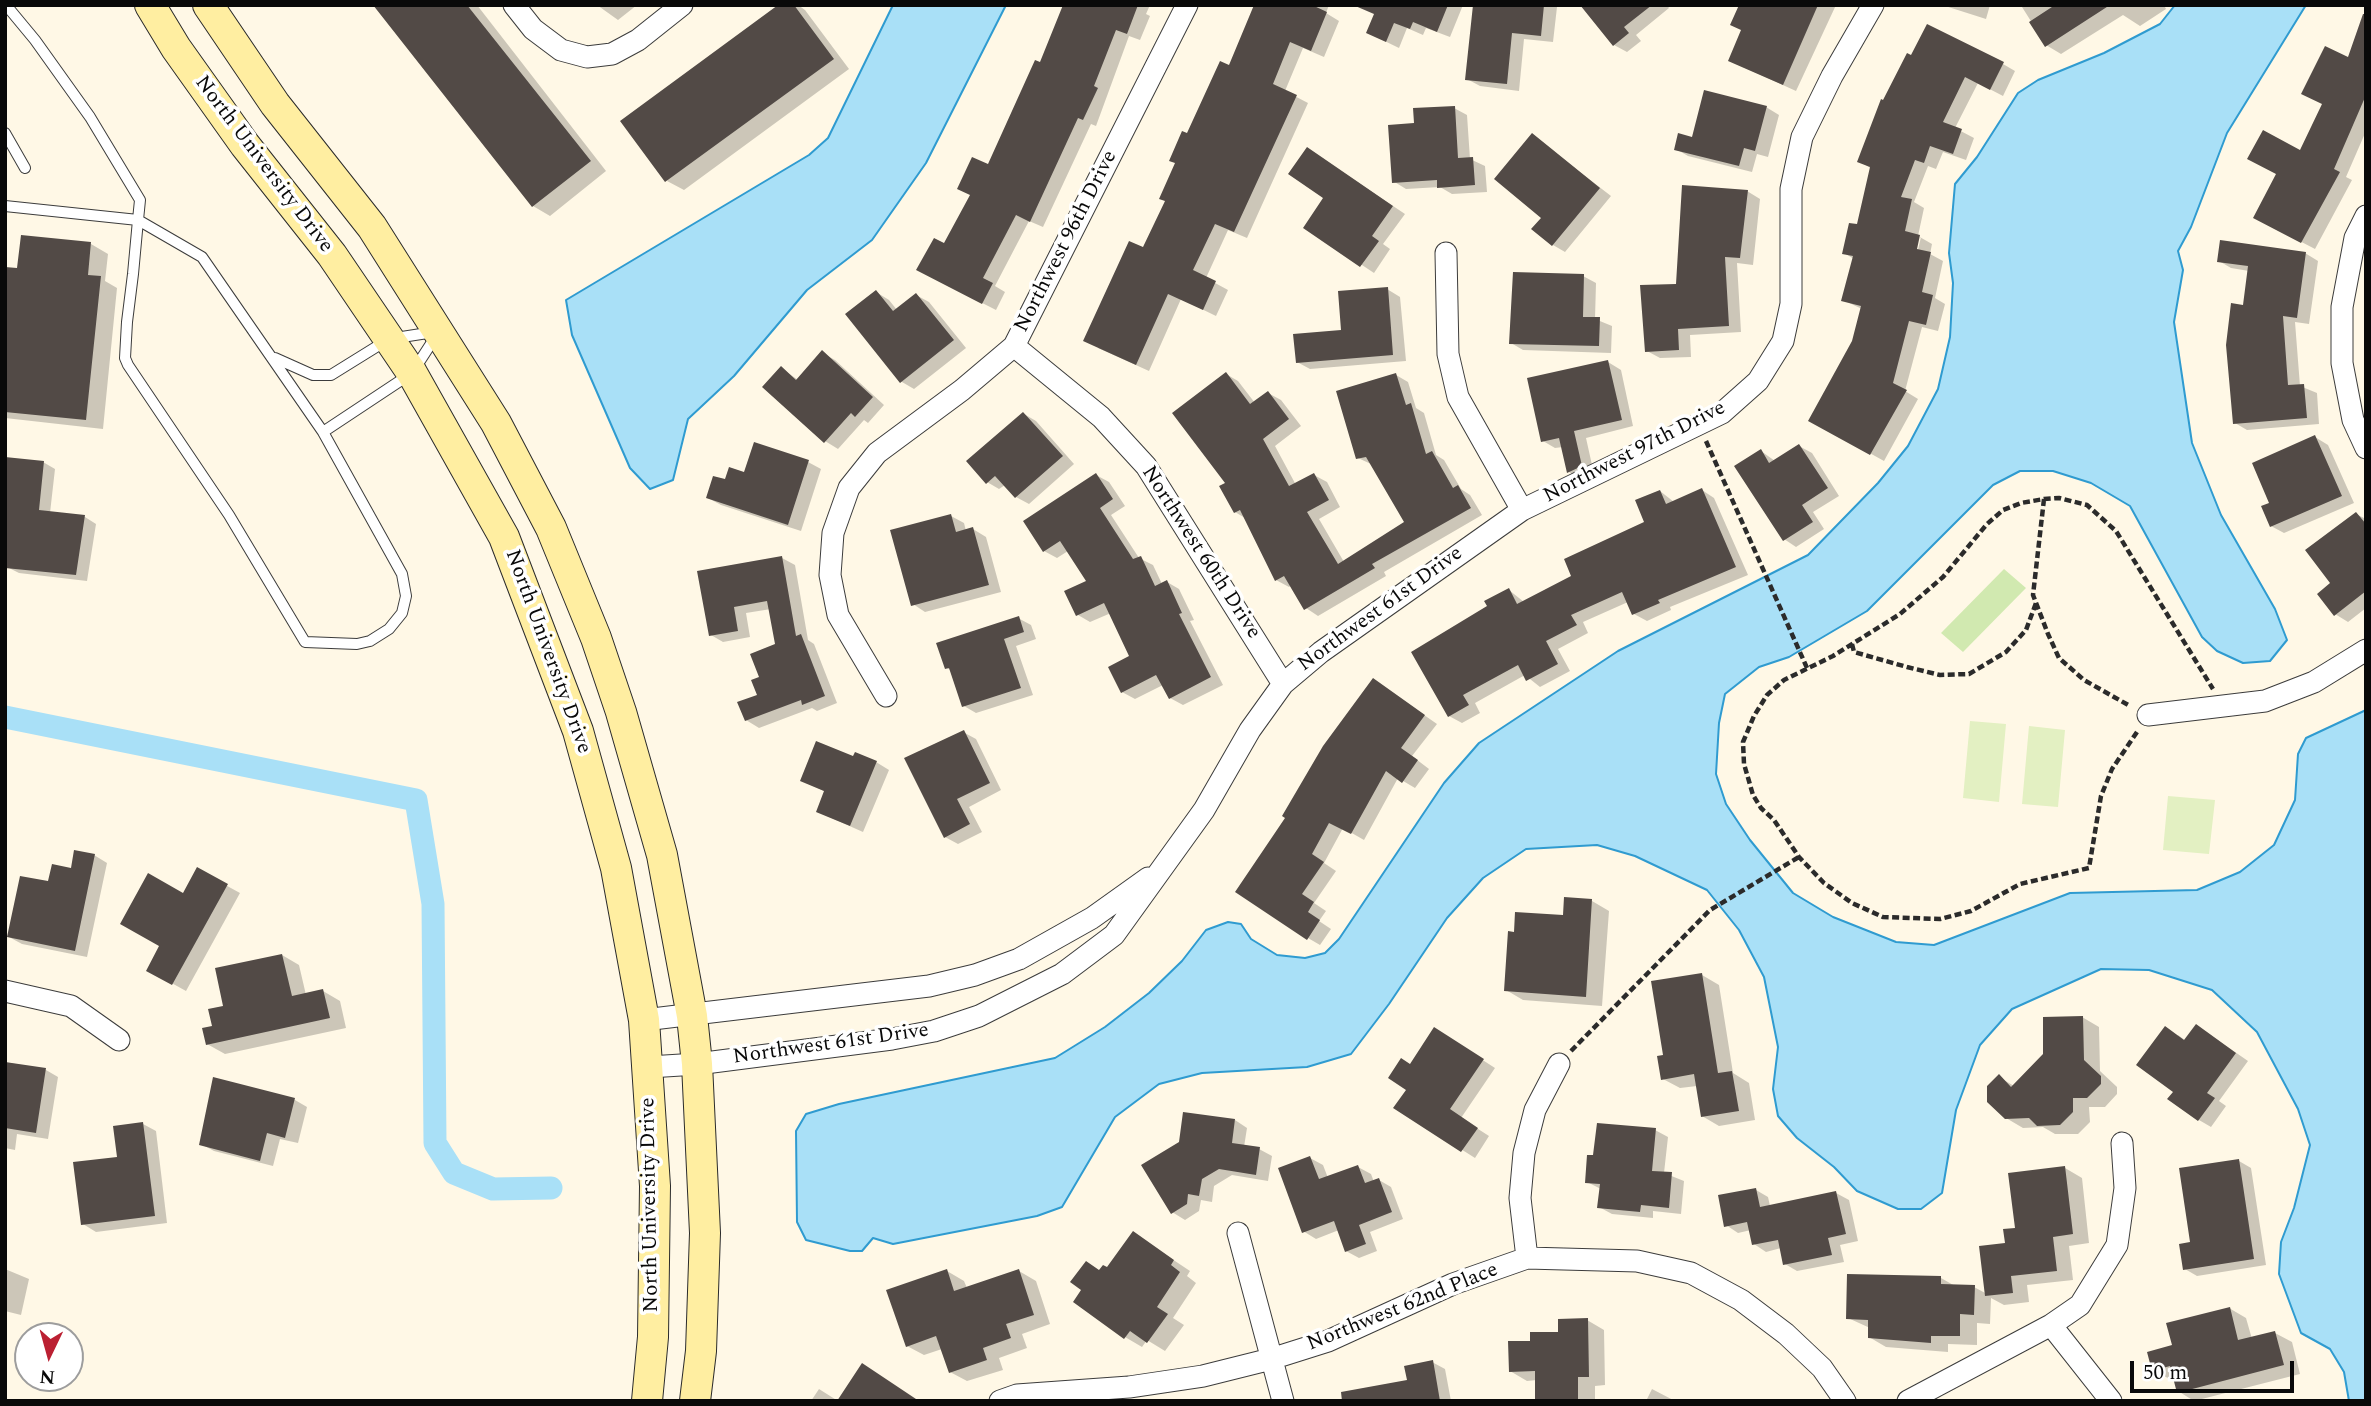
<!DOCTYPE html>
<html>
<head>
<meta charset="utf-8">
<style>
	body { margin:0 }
	#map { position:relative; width:2371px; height:1406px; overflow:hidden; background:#fff8e6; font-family:Spectral,serif }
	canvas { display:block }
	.frame { position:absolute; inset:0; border:7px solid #090909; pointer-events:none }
	.north { position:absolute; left:14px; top:1322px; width:70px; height:70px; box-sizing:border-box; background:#fff; border:2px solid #9d9d9d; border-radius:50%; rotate:185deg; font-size:19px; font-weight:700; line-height:28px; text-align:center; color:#090909 }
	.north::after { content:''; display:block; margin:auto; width:24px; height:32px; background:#bb2032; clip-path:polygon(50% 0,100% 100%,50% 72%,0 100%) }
	.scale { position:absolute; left:2130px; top:1361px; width:164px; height:32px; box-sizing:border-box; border:4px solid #090909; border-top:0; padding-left:9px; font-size:21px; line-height:24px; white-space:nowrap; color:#090909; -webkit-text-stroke:5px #fff; paint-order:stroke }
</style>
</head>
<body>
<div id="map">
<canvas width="2371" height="1406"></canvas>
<div class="frame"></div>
<div class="north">N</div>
<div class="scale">50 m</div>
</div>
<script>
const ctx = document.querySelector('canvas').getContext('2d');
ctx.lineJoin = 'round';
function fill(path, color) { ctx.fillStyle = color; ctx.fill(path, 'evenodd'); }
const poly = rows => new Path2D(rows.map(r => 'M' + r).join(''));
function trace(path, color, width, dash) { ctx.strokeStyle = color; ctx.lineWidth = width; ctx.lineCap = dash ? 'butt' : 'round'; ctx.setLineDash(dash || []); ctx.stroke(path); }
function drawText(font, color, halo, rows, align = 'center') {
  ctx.font = font + ' Spectral,serif'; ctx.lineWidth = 7; ctx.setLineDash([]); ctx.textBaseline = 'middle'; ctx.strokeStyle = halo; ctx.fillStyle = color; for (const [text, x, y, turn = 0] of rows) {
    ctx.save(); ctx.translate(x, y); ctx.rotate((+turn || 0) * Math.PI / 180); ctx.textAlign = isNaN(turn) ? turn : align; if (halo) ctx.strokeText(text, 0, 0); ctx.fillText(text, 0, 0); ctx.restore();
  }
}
fill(poly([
	[2004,569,2026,588,1963,652,1941,633]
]), '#d1e9b0');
fill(poly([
	[1970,721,2006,724,1999,802,1963,798],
	[2029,726,2065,730,2058,807,2022,804],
	[2168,796,2215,800,2209,854,2163,850]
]), '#e3f0c2');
const water = poly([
	[893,5,1006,5,926,163,872,240,807,290,734,376,688,419,673,480,650,489,630,468,572,335,566,300,809,155,828,138,893,5],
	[2175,5,2306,5,2227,133,2191,227,2178,251,2183,270,2174,322,2192,443,2221,515,2275,609,2287,640,2270,661,2243,663,2217,651,2202,637,2130,506,2091,483,2053,471,2020,471,1993,485,1867,611,1789,657,1759,667,1725,694,1719,723,1716,774,1726,804,1750,840,1793,893,1833,917,1896,942,1934,945,2070,893,2197,890,2240,872,2274,845,2295,800,2298,754,2306,738,2366,710,2366,1401,2349,1401,2344,1372,2330,1349,2301,1333,2279,1274,2281,1242,2294,1208,2310,1145,2298,1109,2257,1032,2212,990,2149,970,2101,969,2012,1009,1980,1045,1956,1110,1942,1193,1921,1209,1898,1209,1857,1191,1834,1167,1797,1138,1778,1116,1773,1089,1778,1047,1764,977,1739,930,1707,890,1635,856,1597,845,1526,849,1483,878,1447,918,1389,1004,1351,1054,1307,1067,1202,1073,1159,1084,1115,1117,1062,1207,1037,1216,893,1244,873,1238,862,1251,850,1251,806,1240,797,1222,796,1131,806,1114,839,1104,1055,1058,1105,1027,1149,993,1182,961,1206,930,1228,922,1241,924,1251,939,1277,955,1305,958,1325,953,1339,939,1444,783,1479,743,1618,651,1808,555,1878,483,1908,446,1938,389,1950,337,1953,283,1949,253,1955,184,1977,157,2018,93,2038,80,2104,53,2160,24,2175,5]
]);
fill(water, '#a9e0f7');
trace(water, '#2f9bd0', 2);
fill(poly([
	[375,5,477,5,606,171,550,216,533,206],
	[597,5,637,5,618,20],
	[781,5,798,5,805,10,849,69,684,190,667,181],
	[1061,5,1150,5,1146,14,1150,16,1140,40,1129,36,1096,126,1091,124,1043,227,1029,221,995,286,1005,292,996,310,931,277,1041,64,1064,7],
	[1256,5,1329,5,1326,13,1339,21,1324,57,1303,48,1285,91,1308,103,1247,238,1228,230,1206,278,1228,290,1216,316,1181,299,1149,371,1098,348,1167,201,1188,136,1230,67],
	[1380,5,1463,5,1450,37,1426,28,1423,35,1407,28,1399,48,1368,33],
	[1475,5,1557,7,1553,42,1524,39,1519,91,1480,86,1467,79],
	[1582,5,1667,5,1669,8,1636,35,1641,41,1627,52,1614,45],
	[1741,5,1836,5,1796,91,1730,61,1743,31],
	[1942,5,1990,5,1986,19],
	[2013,5,2164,5,2166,9,2140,26,2123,15,2061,54,2046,45,2022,7],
	[2003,64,2015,71,2003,96,1978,83,1955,128,1974,138,1966,160,1943,152,1936,169,1928,166,1914,202,1924,208,1918,236,1932,244,1930,254,1943,261,1935,298,1945,304,1938,331,1922,327,1905,391,1918,399,1884,461,1810,420,1854,342,1862,309,1843,300,1854,259,1844,253,1859,226,1872,169,1859,161,1882,101],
	[1918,237,1921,237,1916,258],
	[2366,67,2366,131,2346,177,2352,180,2315,249,2267,224,2324,105],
	[1766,107,1779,115,1768,157,1757,154,1752,172,1688,156,1676,149],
	[1454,108,1467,115,1470,159,1485,166,1487,192,1452,194,1440,187,1406,189,1393,181,1416,124],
	[1532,135,1611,196,1565,252,1553,245],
	[1320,157,1405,214,1383,244,1390,249,1374,273,1305,227,1325,197],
	[1747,191,1760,199,1753,265,1737,263,1741,332,1690,335,1691,357,1660,358,1647,351,1677,285],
	[22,237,91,244,108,254,105,281,117,288,103,429,5,418,5,269,19,270],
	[2305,253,2318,261,2309,324,2295,322,2300,386,2317,393,2319,424,2247,430,2235,423,2249,271,2231,268,2219,261],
	[1583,276,1596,283,1595,319,1612,326,1611,353,1523,350,1511,343],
	[1387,289,1400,297,1406,361,1310,369,1297,362,1343,332],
	[876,292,889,300,897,310,916,295,929,302,966,348,914,389,902,382,848,315],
	[822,353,835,360,884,405,868,423,864,420,838,449,825,441,781,368,798,380],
	[1608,362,1621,370,1633,426,1586,438,1594,474,1581,480,1569,472,1563,447,1555,448,1543,441],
	[1226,374,1238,381,1255,403,1268,393,1281,400,1301,426,1275,446,1296,485,1314,475,1327,482,1340,507,1319,519,1344,562,1406,522,1373,465,1358,458,1396,375,1408,382,1416,408,1424,413,1436,455,1444,460,1461,489,1470,495,1482,515,1384,572,1386,576,1318,616,1306,608,1292,585,1289,587,1276,580,1245,518,1235,512,1227,483],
	[1024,414,1036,421,1074,464,1029,504,1016,497,1005,485,999,489,987,482],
	[2315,437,2328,445,2354,503,2284,533,2271,526,2271,503],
	[1799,446,1812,453,1839,496,1813,512,1824,529,1796,547,1784,539,1761,451,1775,461],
	[43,462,55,469,50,513,85,517,96,524,87,581,19,573,7,567],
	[808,462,821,469,801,531,721,505,708,498,726,481],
	[1096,475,1109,482,1125,506,1111,515,1139,558,1153,565,1162,584,1167,582,1179,589,1194,620,1190,621,1223,685,1183,705,1170,698,1163,685,1135,699,1122,692,1131,657,1111,613,1090,622,1078,615,1088,582,1068,551,1057,558,1044,551],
	[1702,490,1714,498,1748,575,1670,607,1671,610,1647,621,1634,614,1628,602,1583,622,1588,633,1558,649,1570,671,1540,687,1525,675,1475,703,1480,713,1462,723,1449,716,1489,606,1509,590,1524,602,1574,576,1647,523,1660,491,1674,502],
	[2356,514,2366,519,2366,608,2348,622,2335,614,2333,584],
	[951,516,964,523,966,531,973,529,986,537,1001,592,925,612,913,604],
	[782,558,795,565,808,640,814,644,837,703,817,711,812,708,759,728,746,720,759,696,761,678,777,645,771,609,746,613,750,637,723,642,711,635,699,573],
	[1018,618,1031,625,1036,639,1016,646,1033,695,976,713,964,706,952,671,947,668],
	[1374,680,1437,724,1412,756,1429,769,1415,788,1398,778,1364,840,1343,828,1324,863,1336,871,1314,903,1326,911,1319,921,1331,929,1320,945,1308,938,1287,817],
	[963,732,976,739,1001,790,969,807,982,832,958,844,945,837],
	[854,758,876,762,889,770,863,832,818,812,826,792,802,781],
	[94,855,107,863,87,957,22,944,9,937,50,883],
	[198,870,240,893,186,991,148,970],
	[1566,899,1592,901,1609,911,1602,1006,1523,1000,1506,990,1565,917],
	[282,955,299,965,306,995,323,991,340,1001,346,1028,225,1054,207,1044,225,1007],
	[1702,975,1719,985,1733,1073,1749,1083,1755,1120,1719,1126,1702,1116,1697,1086,1680,1088,1663,1079,1665,1056],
	[2082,1017,2099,1027,2100,1071,2117,1087,2117,1094,2105,1107,2089,1107,2090,1122,2078,1134,2055,1134,2043,1127,2023,1128,2006,1118,1999,1077,2014,1086],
	[2209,1034,2248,1061,2219,1101,2226,1106,2211,1127,2199,1120,2178,1035,2186,1041],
	[1447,1037,1495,1068,1461,1118,1489,1136,1475,1158,1396,1108,1408,1089,1411,1066],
	[5,1062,46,1070,58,1077,48,1139,17,1134,15,1150,5,1148],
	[214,1079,295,1100,307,1107,298,1143,280,1139,273,1166,214,1151,201,1144],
	[1235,1120,1247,1128,1244,1147,1259,1149,1272,1156,1268,1181,1232,1175,1214,1186,1212,1202,1201,1200,1199,1211,1185,1220,1172,1212],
	[143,1124,156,1131,167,1223,96,1232,83,1224],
	[1655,1130,1668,1137,1664,1173,1684,1181,1681,1214,1653,1211,1653,1218,1612,1214,1599,1207,1601,1189,1587,1182,1595,1157],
	[1310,1158,1323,1165,1328,1178,1358,1167,1371,1174,1374,1182,1379,1180,1391,1187,1403,1219,1370,1232,1377,1251,1359,1258,1346,1251,1339,1230,1316,1239,1303,1231],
	[2239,1161,2251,1168,2266,1265,2197,1276,2185,1269],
	[2065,1168,2082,1178,2089,1243,2069,1246,2073,1280,2027,1285,2029,1302,2004,1305,1991,1298,1990,1324,1977,1323,1977,1345,1948,1344,1948,1352,1886,1347,1869,1337,1870,1328,1848,1318,1941,1278,1955,1286,1974,1287,1987,1294,2007,1245],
	[1756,1190,1768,1197,1770,1206,1836,1193,1849,1200,1858,1241,1840,1245,1844,1262,1797,1271,1785,1264,1781,1248,1766,1252,1754,1244,1751,1230,1738,1233,1726,1225],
	[1133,1233,1190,1271,1187,1276,1196,1283,1173,1318,1184,1325,1165,1351,1147,1340,1142,1347,1125,1337,1101,1271,1107,1269],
	[5,1269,29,1279,21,1315,5,1311],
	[947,1271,964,1281,967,1288,1019,1271,1036,1281,1050,1324,1022,1334,1027,1348,999,1358,1003,1370,967,1381,950,1372,942,1349,924,1355,907,1346],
	[2229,1308,2246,1318,2252,1339,2275,1333,2292,1342,2300,1374,2194,1401,2178,1391,2175,1379,2171,1380,2154,1370,2174,1347],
	[1587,1320,1604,1330,1605,1385,1595,1386,1595,1401,1537,1401,1537,1380,1527,1381,1510,1371,1532,1342,1560,1334],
	[1432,1362,1445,1369,1451,1401,1351,1401,1409,1381],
	[819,1389,838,1401,811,1401],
	[1652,1389,1675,1401,1646,1401]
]), '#0003');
trace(poly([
	[5,717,416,800,433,904,435,1143,454,1173,493,1189,551,1188]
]), '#a9e0f7', 23);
fill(poly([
	[373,5,467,5,591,161,532,207],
	[778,5,794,5,834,59,665,182,620,121],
	[1063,5,1138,5,1127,34,1116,30,1094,86,1098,88,1083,120,1078,118,1030,222,1016,215,983,278,993,283,982,304,916,270,934,238,944,243,970,195,957,189,972,157,988,164,1035,60,1040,62],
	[1254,5,1312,5,1327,12,1311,51,1290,42,1273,84,1297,95,1234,232,1215,224,1193,270,1216,281,1203,310,1168,294,1136,365,1083,341,1129,241,1143,247,1165,201,1159,199,1175,163,1169,161,1182,131,1187,133,1220,61,1229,65],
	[1353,5,1448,5,1437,32,1413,22,1410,29,1394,23,1386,42,1366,33,1374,14],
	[1473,5,1544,5,1541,36,1512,33,1507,84,1465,80],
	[1580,5,1652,5,1624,27,1629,33,1613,46],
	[1739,5,1818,5,1783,85,1728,61,1741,30,1730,25],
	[2055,5,2110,5,2045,47,2029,22],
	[2363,14,2366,14,2366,95,2334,169,2340,172,2301,243,2253,218,2276,174,2247,159,2263,130,2300,150,2322,104,2301,94,2325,46,2348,57],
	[1927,24,2004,62,1990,90,1965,77,1943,122,1962,129,1953,154,1930,146,1924,163,1915,160,1901,197,1912,199,1905,231,1920,235,1917,249,1931,252,1922,292,1933,295,1926,325,1909,321,1893,383,1907,390,1870,455,1808,421,1852,341,1861,306,1841,301,1853,256,1842,254,1849,223,1857,224,1870,167,1857,162,1881,99,1883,100,1907,53,1911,55],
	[1704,90,1767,106,1755,151,1744,148,1739,166,1674,150,1678,133,1692,137],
	[1455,106,1458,158,1473,157,1475,185,1437,188,1437,180,1392,183,1388,125,1414,123,1413,108],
	[1532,133,1600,188,1552,246,1531,229,1541,218,1494,179],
	[1307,147,1393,206,1372,236,1379,241,1360,267,1303,228,1323,198,1288,174],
	[1682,185,1748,190,1740,258,1725,257,1729,326,1678,329,1679,350,1645,352,1640,285,1676,284],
	[21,235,91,242,88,275,101,276,86,420,5,412,5,267,17,268],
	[2220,240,2306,252,2297,318,2283,316,2288,385,2304,384,2307,418,2233,424,2226,345,2231,303,2243,305,2248,266,2217,262],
	[1513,272,1584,274,1583,317,1600,317,1599,346,1509,344],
	[1388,287,1393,355,1296,363,1293,334,1341,330,1338,291],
	[876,290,893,311,916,293,954,340,900,383,845,314],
	[822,350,873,397,855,417,851,413,824,443,762,387,781,366,796,380],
	[1608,360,1622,420,1574,431,1582,466,1567,473,1559,438,1541,442,1527,378],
	[1226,372,1250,404,1268,391,1289,419,1263,439,1289,486,1314,473,1329,500,1307,512,1338,564,1404,522,1366,457,1356,459,1336,391,1396,373,1406,405,1411,403,1426,454,1432,451,1453,488,1458,485,1471,508,1372,564,1375,568,1304,610,1284,576,1275,581,1240,510,1234,513,1219,486,1225,483,1172,413],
	[1023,412,1063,456,1015,498,995,476,986,484,966,461],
	[2315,435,2342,496,2270,527,2261,506,2269,503,2252,463],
	[754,442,809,460,788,525,706,498,713,476,725,479,729,467,744,472],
	[1799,444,1828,488,1802,505,1813,522,1783,541,1734,466,1761,449,1769,463],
	[5,457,44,461,39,510,85,515,76,575,5,568],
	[1096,473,1113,499,1100,508,1133,559,1141,556,1155,586,1167,580,1182,613,1179,614,1211,677,1169,699,1156,675,1121,693,1108,667,1129,656,1104,603,1076,616,1064,591,1086,581,1060,541,1043,552,1023,521],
	[1702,488,1736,567,1658,600,1660,603,1632,615,1622,592,1571,615,1577,625,1546,641,1558,664,1526,681,1518,665,1463,695,1469,705,1448,717,1411,652,1487,606,1484,601,1509,588,1517,604,1571,576,1564,559,1644,522,1635,500,1660,490,1666,504],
	[2356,512,2366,524,2366,591,2334,616,2317,594,2330,583,2305,550],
	[951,514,956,532,973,527,989,585,911,606,890,530],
	[782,556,796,636,801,634,825,696,802,705,801,700,745,721,737,702,757,695,751,680,759,677,750,654,775,644,767,601,734,607,738,631,709,636,697,571],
	[1019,616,1024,632,1004,639,1021,688,962,707,949,668,945,669,936,643],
	[1373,678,1425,715,1401,748,1418,760,1402,783,1386,771,1351,834,1329,823,1312,854,1324,862,1302,894,1314,902,1308,912,1320,920,1307,940,1235,892,1285,818,1282,816,1323,746],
	[964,730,990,783,957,799,970,824,944,838,904,758],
	[816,741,853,756,855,752,877,761,850,826,816,812,824,791,800,781],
	[74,850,95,854,75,951,7,937,20,876,48,881,52,864,71,868],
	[197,867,228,884,172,985,146,971,159,946,120,924,148,873,183,893],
	[1564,897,1592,899,1586,997,1504,991,1508,931,1514,932,1515,912,1563,915],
	[282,954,292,996,323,989,330,1018,206,1045,202,1028,212,1026,208,1009,223,1006,215,968],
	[1702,973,1718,1073,1732,1071,1739,1111,1701,1117,1694,1074,1661,1080,1657,1056,1663,1055,1651,981],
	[2083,1016,2084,1060,2101,1076,2101,1084,2087,1098,2073,1098,2073,1112,2060,1125,2037,1126,2029,1118,2005,1119,1987,1102,1987,1086,1999,1074,2011,1087,2043,1054,2043,1017],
	[2196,1024,2236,1053,2207,1093,2215,1098,2198,1121,2167,1099,2173,1092,2136,1065,2165,1026,2184,1040],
	[1434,1027,1484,1059,1450,1109,1478,1128,1461,1152,1393,1108,1406,1090,1388,1078,1401,1058,1410,1064],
	[5,1062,46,1068,36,1133,5,1128],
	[213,1077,295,1098,285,1138,267,1133,260,1161,199,1145],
	[1183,1112,1235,1119,1232,1143,1260,1147,1256,1175,1219,1169,1202,1179,1199,1196,1188,1194,1187,1204,1171,1214,1141,1165,1179,1142],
	[143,1122,155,1216,81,1225,73,1162,117,1157,113,1126],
	[1597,1123,1656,1128,1652,1171,1672,1172,1669,1208,1641,1205,1640,1212,1597,1208,1600,1184,1585,1183,1587,1155,1593,1155],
	[1310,1156,1319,1179,1358,1165,1365,1183,1379,1178,1392,1212,1359,1225,1366,1244,1345,1252,1334,1221,1302,1233,1278,1168],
	[2239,1159,2254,1259,2183,1270,2179,1244,2190,1242,2179,1168],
	[2065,1166,2073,1234,2053,1237,2057,1271,2011,1276,2013,1293,1985,1296,1979,1246,2005,1243,2003,1229,2015,1228,2008,1173],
	[1756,1188,1760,1207,1836,1191,1846,1234,1828,1238,1832,1255,1783,1265,1778,1240,1752,1245,1747,1222,1724,1227,1718,1195],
	[1133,1231,1174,1260,1171,1265,1180,1272,1157,1307,1168,1314,1147,1343,1130,1331,1124,1339,1073,1302,1081,1290,1070,1282,1086,1261,1099,1270,1103,1265,1107,1267],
	[947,1269,954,1291,1019,1269,1034,1315,1006,1324,1011,1338,983,1348,987,1360,949,1373,936,1336,906,1347,886,1290],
	[1847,1274,1941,1276,1941,1284,1975,1285,1974,1315,1960,1314,1960,1336,1931,1336,1931,1343,1868,1338,1868,1320,1846,1319],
	[2230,1307,2238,1340,2275,1331,2284,1365,2177,1393,2170,1366,2152,1371,2147,1352,2172,1345,2166,1323],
	[1588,1318,1589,1377,1578,1377,1578,1401,1535,1401,1535,1371,1509,1372,1508,1341,1530,1341,1530,1332,1558,1332,1558,1319],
	[1433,1360,1440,1401,1342,1401,1341,1392,1407,1380,1404,1366],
	[862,1363,919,1401,837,1401]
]), '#524a46');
const service = poly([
	[5,133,25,168],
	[5,206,138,220,202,257,323,432,402,574,406,596,402,613,389,629,370,641,357,644,305,642,229,515,128,365,125,358,127,322,133,274,138,220,140,200,90,117,35,40,6,5],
	[275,358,313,375,331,375,389,339,434,332],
	[323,432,412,373,436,336]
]);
const minor = poly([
	[514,5,533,29,561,50,587,57,612,54,638,40,682,5],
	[2366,216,2355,238,2342,307,2342,363,2353,420,2366,448],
	[1446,253,1448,354,1458,397,1522,510],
	[1014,346,1101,417,1146,466,1283,684],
	[886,696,838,615,830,575,833,533,849,488,877,453,962,390,1014,346,1187,5],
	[2148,715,2265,701,2314,682,2366,650],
	[5,991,71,1006,119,1040],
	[644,1020,929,986,975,975,1019,959,1092,918,1148,878],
	[649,1067,697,1064,892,1039,934,1031,979,1016,1062,974,1114,935,1204,810,1250,730,1283,684,1321,652,1522,510,1722,413,1758,381,1783,341,1791,304,1791,189,1802,137,1832,76,1873,5],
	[1238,1233,1283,1401],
	[1527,1258,1520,1198,1524,1153,1535,1110,1559,1064],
	[2051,1325,2111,1401],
	[1000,1401,1017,1395,1129,1387,1203,1376,1271,1359,1328,1341,1453,1284,1527,1258,1637,1261,1691,1273,1741,1300,1786,1334,1822,1368,1845,1401],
	[1908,1401,2051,1325,2080,1305,2117,1245,2125,1188,2122,1143]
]);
const secondary = poly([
	[150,5,176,48,245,145,332,255,412,373,504,537,578,731,616,868,644,1020,655,1186,653,1337,647,1401],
	[208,5,275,104,372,227,496,423,551,528,596,638,621,712,662,855,692,1016,697,1064,705,1233,701,1351,695,1401]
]);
trace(service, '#3c3c3c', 12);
trace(minor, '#3c3c3c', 23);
trace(secondary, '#2b2b2b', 32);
trace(poly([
	[1706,441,1807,668],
	[2044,499,2033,595,2048,634,2059,658,2084,680,2130,706],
	[1852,644,1854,652,1907,667,1940,675,1969,674,2006,652,2026,630,2036,603],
	[2137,732,2112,769,2101,796,2089,868,2020,884,1971,911,1940,919,1883,917,1852,903,1824,883,1799,857,1774,820,1761,808,1753,795,1744,764,1743,742,1754,716,1767,695,1784,680,1833,656,1900,614,1943,577,1987,524,2003,510,2021,503,2044,499,2059,498,2087,505,2116,531,2213,689],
	[1571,1051,1710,910,1799,857]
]), '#2b2b2b', 4.5, [7, 3.5]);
trace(service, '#fff', 10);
trace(minor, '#fff', 21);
trace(secondary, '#ffeea1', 30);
drawText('21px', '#090909', '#fff', [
	["North University Drive",263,165,53],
	["Northwest 96th Drive",1067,242,-63],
	["Northwest 97th Drive",1635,453,-27],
	["Northwest 60th Drive",1200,553,57],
	["Northwest 61st Drive",1381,610,-36],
	["North University Drive",547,652,70],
	["Northwest 61st Drive",831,1045,-8],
	["North University Drive",651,1205,-91],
	["Northwest 62nd Place",1403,1308,-22]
]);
</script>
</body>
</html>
